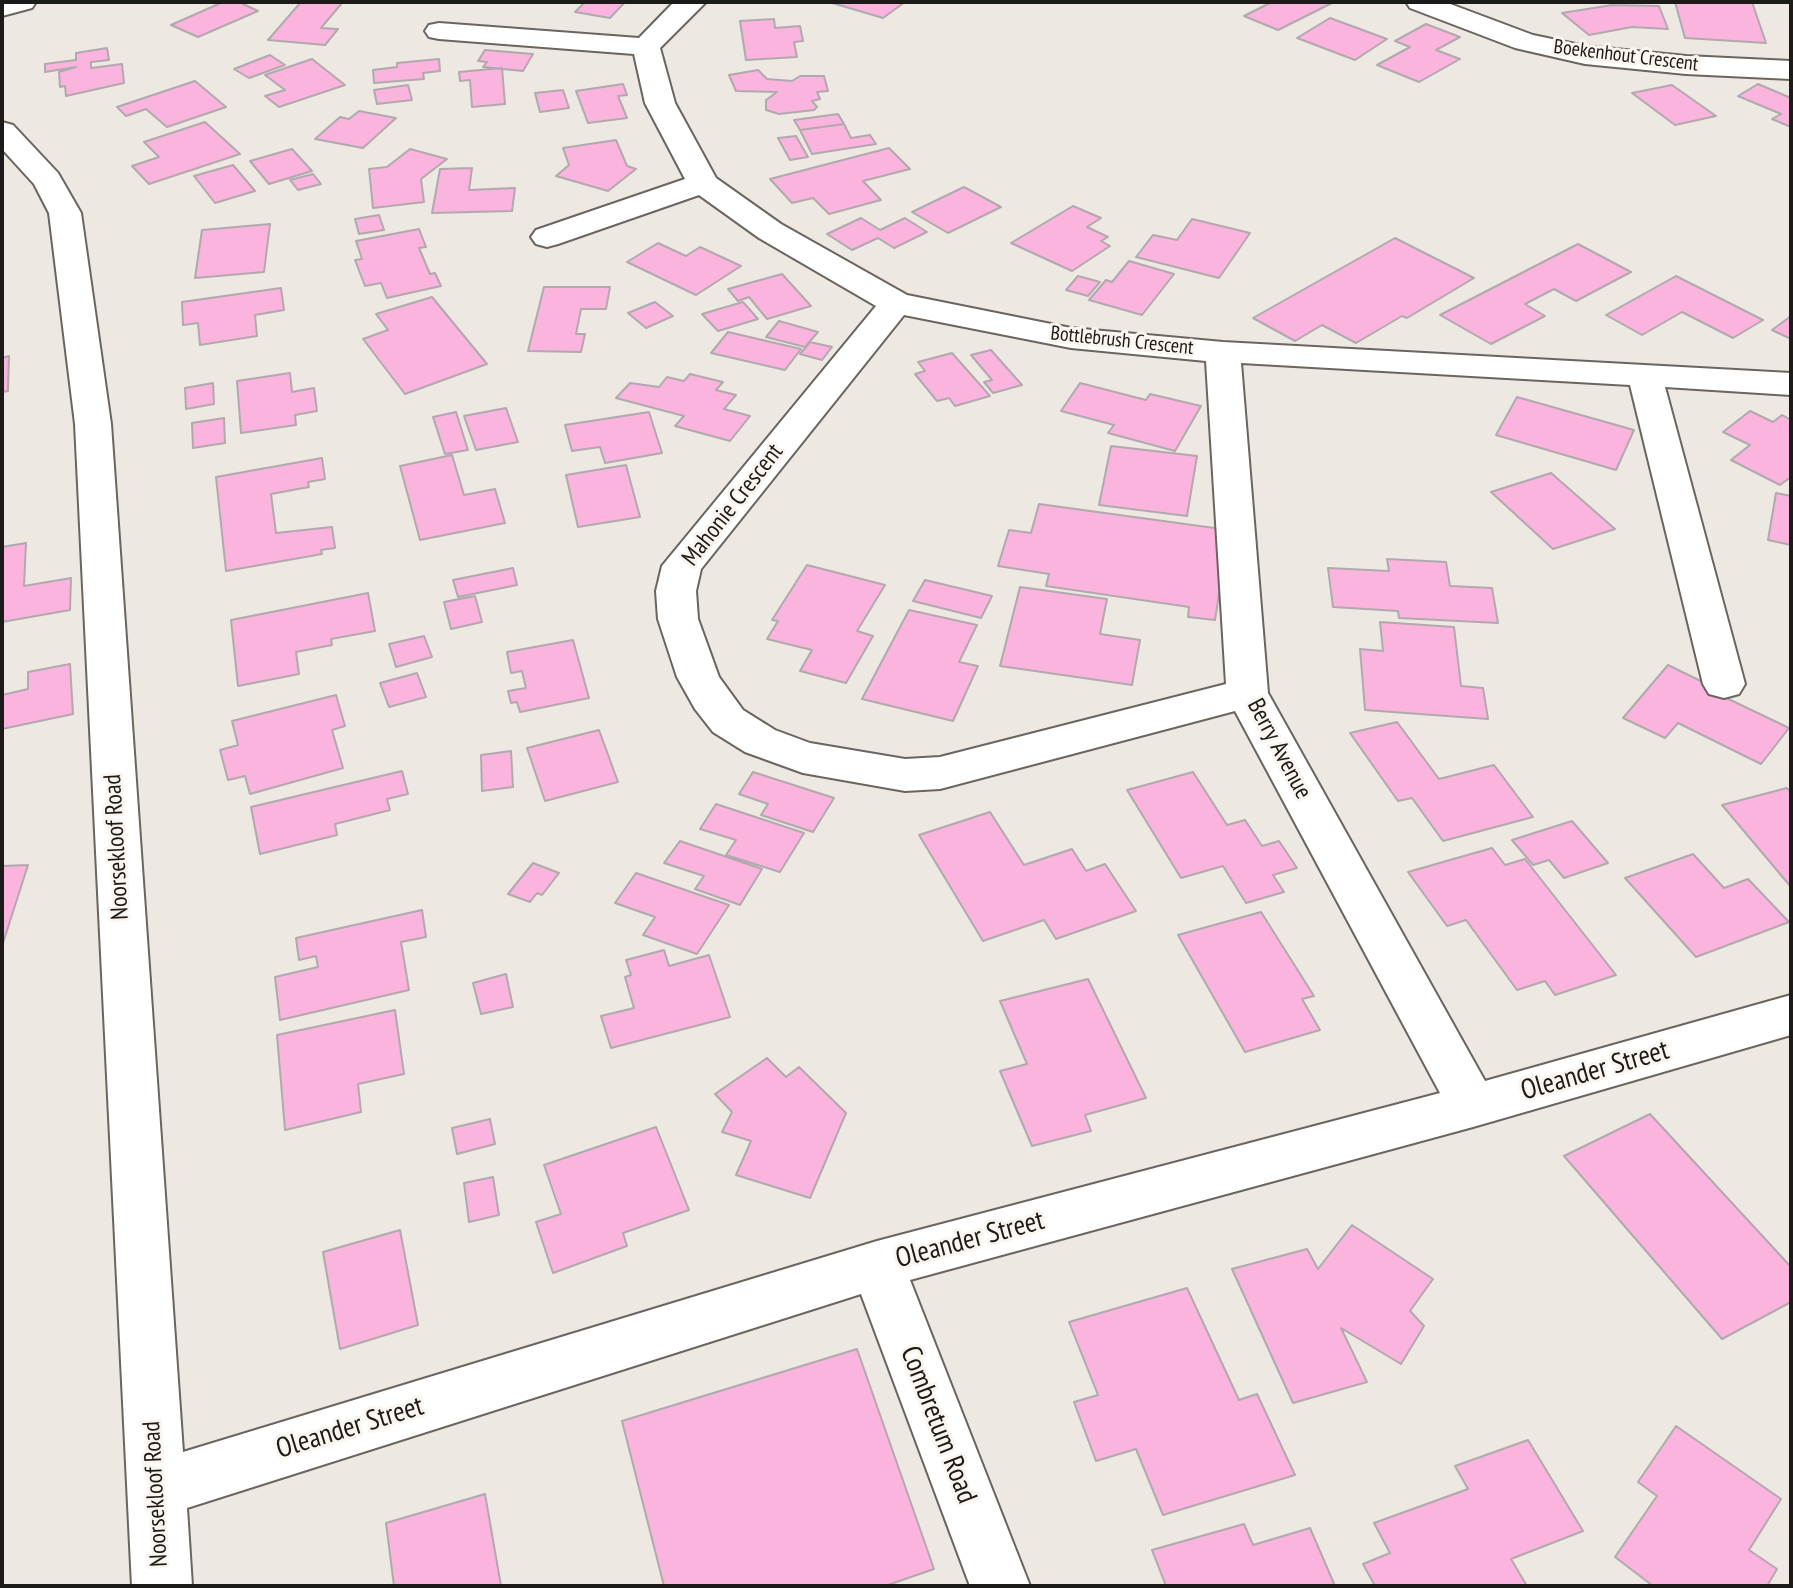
<!DOCTYPE html>
<html>
<head>
<meta charset="utf-8">
<style>
	body { margin:0 }
	#map { position:relative; width:1793px; height:1588px; overflow:hidden; background:#ede8e1; font-family:"PT Sans Narrow",sans-serif }
	canvas { display:block }
	.frame { position:absolute; inset:0; border:4px solid #1d1b19; pointer-events:none }
</style>
</head>
<body>
<div id="map">
<canvas width="1793" height="1588"></canvas>
<div class="frame"></div>
</div>
<script>
const ctx = document.querySelector('canvas').getContext('2d');
ctx.lineJoin = 'round';
function fill(path, color) { ctx.fillStyle = color; ctx.fill(path, 'evenodd'); }
const poly = rows => new Path2D(rows.map(r => 'M' + r).join(''));
function trace(path, color, width, dash) { ctx.strokeStyle = color; ctx.lineWidth = width; ctx.lineCap = dash ? 'butt' : 'round'; ctx.setLineDash(dash || []); ctx.stroke(path); }
function drawText(font, color, halo, rows, align = 'center') {
  ctx.font = font + ' "PT Sans Narrow",sans-serif'; ctx.lineWidth = 6; ctx.setLineDash([]); ctx.textBaseline = 'middle'; ctx.strokeStyle = halo; ctx.fillStyle = color; for (const [text, x, y, turn = 0] of rows) {
    ctx.save(); ctx.translate(x, y); ctx.rotate((+turn || 0) * Math.PI / 180); ctx.textAlign = isNaN(turn) ? turn : align; if (halo) ctx.strokeText(text, 0, 0); ctx.fillText(text, 0, 0); ctx.restore();
  }
}
const building = poly([
	[223,2,239,2,258,11,198,37,171,25,223,2],
	[301,2,342,3,321,28,338,29,325,45,268,40,301,2],
	[585,2,625,2,610,18,575,12,585,2],
	[829,2,905,2,883,18,829,2],
	[1267,2,1334,2,1278,30,1244,16,1270,3,1267,2],
	[1675,2,1752,2,1766,43,1685,38,1675,2],
	[1612,5,1659,6,1668,29,1632,27,1589,35,1562,13,1612,5],
	[1330,18,1387,39,1355,60,1297,38,1330,18],
	[774,19,775,28,800,26,803,41,794,42,797,57,746,60,740,21,774,19],
	[1426,24,1460,37,1436,50,1460,59,1419,82,1377,65,1410,47,1395,41,1426,24],
	[107,48,109,60,91,62,91,68,122,64,124,83,66,96,65,86,60,87,59,72,76,67,45,72,45,64,76,60,76,53,107,48],
	[485,50,533,54,523,71,483,67,487,62,478,61,485,50],
	[270,55,285,65,249,78,234,69,270,55],
	[312,59,345,85,279,107,265,96,285,90,265,75,312,59],
	[439,59,440,71,423,73,424,79,374,83,373,70,397,67,397,63,439,59],
	[502,68,505,104,472,107,470,80,460,81,459,72,502,68],
	[758,70,767,79,792,81,800,76,824,76,828,91,817,92,820,99,812,101,817,107,814,110,779,114,766,110,766,100,777,92,736,91,729,75,758,70],
	[195,81,226,107,167,127,146,109,126,116,117,107,195,81],
	[623,84,627,95,618,96,627,118,588,123,576,91,623,84],
	[1758,84,1791,98,1791,127,1772,119,1781,114,1738,96,1758,84],
	[408,85,412,100,377,104,374,90,408,85],
	[1672,85,1716,116,1675,125,1632,93,1672,85],
	[563,90,569,108,540,112,535,93,563,90],
	[359,111,396,118,363,148,315,139,340,117,349,119,359,111],
	[838,114,844,124,800,130,794,120,838,114],
	[205,122,240,154,149,184,132,166,159,157,144,142,205,122],
	[844,124,851,138,870,135,876,144,812,154,800,130,844,124],
	[796,136,808,157,790,160,778,138,796,136],
	[616,140,627,166,636,169,608,191,556,176,569,165,563,148,616,140],
	[889,148,910,169,863,181,881,200,829,214,813,198,792,203,770,179,889,148],
	[292,149,312,171,269,184,250,161,292,149],
	[410,149,447,159,421,179,424,202,373,208,369,169,387,167,410,149],
	[233,165,255,191,215,203,194,176,233,165],
	[472,168,469,190,515,188,512,211,432,213,440,169,472,168],
	[313,174,321,184,298,190,290,180,313,174],
	[964,187,1001,207,948,233,912,212,964,187],
	[1073,206,1101,218,1087,227,1108,237,1101,241,1110,246,1072,271,1011,243,1073,206],
	[379,215,384,230,359,234,355,219,379,215],
	[861,218,880,230,905,218,927,232,894,248,878,238,852,250,827,234,861,218],
	[1192,219,1250,233,1219,278,1136,257,1153,235,1177,240,1192,219],
	[270,224,264,272,195,278,202,230,270,224],
	[419,229,426,247,419,248,430,274,435,273,441,286,387,298,381,283,365,286,355,260,362,259,356,241,419,229],
	[1395,238,1474,278,1407,318,1402,316,1356,343,1322,325,1295,341,1253,318,1395,238],
	[658,243,686,256,700,247,741,266,696,295,627,262,658,243],
	[1578,244,1631,272,1576,301,1554,289,1525,304,1545,316,1491,344,1440,315,1578,244],
	[1129,261,1174,274,1142,315,1089,300,1106,280,1112,282,1129,261],
	[782,274,811,306,767,319,749,297,738,301,728,289,782,274],
	[1078,276,1100,282,1088,296,1066,290,1078,276],
	[1676,276,1763,320,1733,338,1682,312,1642,335,1606,315,1676,276],
	[544,287,610,287,606,309,581,309,576,334,585,334,581,352,528,351,544,287],
	[281,288,284,310,255,315,257,336,200,345,198,323,183,325,182,302,281,288],
	[432,297,487,364,405,394,363,339,388,330,376,314,432,297],
	[655,302,673,316,646,328,628,313,655,302],
	[743,302,758,319,718,331,702,314,743,302],
	[1791,316,1791,339,1772,330,1791,316],
	[779,321,818,332,805,347,766,337,779,321],
	[728,332,801,349,785,370,711,353,728,332],
	[810,342,832,347,822,360,800,354,810,342],
	[991,350,1022,385,993,393,984,382,992,380,971,355,991,350],
	[952,353,990,396,955,406,949,398,937,401,915,374,925,371,918,362,952,353],
	[9,356,8,391,2,392,2,358,9,356],
	[290,373,292,392,314,388,317,411,295,415,296,425,241,433,237,381,290,373],
	[690,374,723,382,716,390,736,395,724,409,750,416,730,441,675,426,684,416,616,398,630,383,659,387,667,377,684,381,690,374],
	[213,383,214,404,186,409,185,388,213,383],
	[1080,383,1146,400,1150,394,1201,406,1175,451,1108,433,1114,425,1061,411,1080,383],
	[1517,397,1634,430,1616,470,1496,435,1517,397],
	[506,408,518,442,476,450,464,416,506,408],
	[1750,411,1773,422,1782,415,1791,420,1791,477,1780,485,1731,460,1750,445,1723,432,1750,411],
	[456,412,468,450,445,454,433,417,456,412],
	[649,412,662,453,605,463,600,447,572,451,565,425,649,412],
	[224,418,225,443,193,448,192,423,224,418],
	[1111,446,1197,456,1187,516,1099,505,1111,446],
	[452,455,464,495,495,489,505,523,420,540,400,466,452,455],
	[322,458,325,479,308,482,309,487,271,494,276,533,332,527,335,548,321,550,322,554,226,571,216,477,322,458],
	[626,465,640,517,578,527,566,475,626,465],
	[1551,473,1615,529,1553,549,1491,492,1551,473],
	[1776,493,1791,496,1791,545,1768,540,1776,493],
	[1039,504,1229,530,1215,620,1188,617,1189,607,1046,586,1049,574,998,566,1009,530,1031,533,1039,504],
	[26,543,24,586,71,578,70,610,2,622,2,547,26,543],
	[1387,559,1446,562,1450,586,1492,588,1498,623,1399,618,1398,611,1333,607,1328,568,1389,571,1387,559],
	[807,565,885,585,857,631,873,636,846,683,800,671,812,650,767,639,778,621,772,620,807,565],
	[513,568,517,585,458,597,453,580,513,568],
	[925,580,992,596,981,618,913,601,925,580],
	[1020,587,1107,599,1100,634,1140,640,1132,685,1000,666,1020,587],
	[368,593,375,631,331,639,332,645,296,652,299,674,238,686,231,620,368,593],
	[475,596,482,622,451,629,444,602,475,596],
	[909,610,977,625,959,662,978,666,953,721,862,699,909,610],
	[1380,622,1454,627,1461,686,1483,688,1488,719,1365,710,1360,649,1383,651,1380,622],
	[424,636,432,657,396,667,389,644,424,636],
	[573,640,589,698,520,712,517,702,511,703,508,691,526,688,522,671,511,673,507,652,573,640],
	[70,664,73,714,2,729,2,695,28,689,28,672,70,664],
	[1668,665,1713,687,1718,694,1789,728,1761,764,1678,723,1665,738,1623,718,1668,665],
	[417,673,426,697,389,707,380,683,417,673],
	[336,695,345,726,332,730,343,768,250,794,245,776,228,780,220,750,238,745,232,721,336,695],
	[1397,722,1439,779,1494,765,1533,817,1443,841,1412,798,1398,801,1350,733,1397,722],
	[599,730,618,782,545,801,527,748,599,730],
	[511,751,513,787,482,791,481,755,511,751],
	[402,771,408,794,387,799,390,810,335,824,337,835,260,854,251,807,402,771],
	[753,772,834,798,813,832,761,815,768,804,739,794,753,772],
	[1193,772,1227,825,1245,820,1262,846,1279,841,1297,868,1273,875,1284,892,1246,903,1223,866,1181,878,1127,790,1193,772],
	[1787,788,1791,793,1791,887,1722,805,1787,788],
	[716,804,804,833,780,872,726,855,736,840,700,829,716,804],
	[990,812,1024,865,1072,849,1086,871,1105,864,1136,911,1056,939,1044,920,983,941,919,835,990,812],
	[1572,821,1608,863,1564,878,1549,860,1533,865,1512,840,1572,821],
	[680,841,762,869,740,905,695,889,704,876,664,863,680,841],
	[1492,848,1505,865,1525,859,1616,975,1555,995,1545,981,1517,990,1466,920,1447,926,1408,872,1492,848],
	[1693,854,1724,888,1748,879,1789,922,1696,957,1625,878,1693,854],
	[533,863,559,873,542,895,537,893,530,902,508,894,533,863],
	[28,865,3,943,2,943,2,866,28,865],
	[636,873,729,905,697,954,643,935,655,917,615,903,636,873],
	[422,910,426,937,401,942,409,990,280,1020,275,977,318,967,316,956,299,960,296,938,422,910],
	[1261,912,1314,996,1302,999,1320,1030,1245,1052,1178,935,1261,912],
	[664,950,669,966,709,955,730,1017,611,1048,601,1016,634,1008,625,977,631,975,626,960,664,950],
	[506,974,513,1007,481,1014,473,983,506,974],
	[1088,979,1146,1098,1085,1115,1091,1131,1032,1146,1000,1071,1027,1064,1000,1001,1088,979],
	[395,1010,404,1074,358,1084,361,1112,285,1130,277,1035,395,1010],
	[767,1058,786,1077,799,1067,846,1113,810,1198,736,1175,751,1141,722,1132,732,1112,715,1094,767,1058],
	[1650,1114,1791,1267,1791,1302,1722,1339,1564,1156,1650,1114],
	[490,1119,495,1144,457,1154,452,1128,490,1119],
	[656,1127,689,1210,623,1233,627,1246,553,1273,536,1222,561,1214,544,1165,656,1127],
	[493,1177,499,1215,469,1222,464,1183,493,1177],
	[1352,1225,1433,1279,1410,1311,1424,1326,1401,1364,1341,1328,1367,1382,1293,1403,1232,1269,1307,1249,1318,1269,1352,1225],
	[400,1230,418,1325,340,1349,323,1252,400,1230],
	[1187,1288,1239,1400,1257,1394,1295,1475,1163,1515,1136,1449,1096,1461,1074,1402,1098,1395,1069,1322,1187,1288],
	[857,1349,934,1569,885,1586,664,1586,622,1421,857,1349],
	[1676,1426,1781,1499,1749,1550,1777,1569,1767,1586,1653,1586,1615,1557,1657,1496,1638,1482,1676,1426],
	[1528,1440,1583,1531,1511,1559,1527,1586,1375,1586,1363,1564,1390,1553,1374,1523,1468,1489,1455,1466,1528,1440],
	[485,1494,501,1586,394,1586,386,1523,485,1494],
	[1244,1524,1253,1545,1310,1528,1335,1586,1166,1586,1152,1550,1244,1524]
]);
fill(building, '#fab4dd');
trace(building, '#b1a9ad', 2);
const minor = poly([
	[2,2,36,2,32,8,2,16,2,2],
	[674,2,706,2,660,48,675,103,716,178,781,224,907,295,1071,328,1223,342,1791,373,1791,395,1665,387,1745,684,1739,694,1724,698,1709,694,1703,684,1630,385,1241,363,1268,693,1485,1081,1791,995,1791,1035,1473,1127,910,1280,1030,1586,970,1586,861,1294,187,1508,192,1586,132,1586,75,424,49,213,34,184,2,149,2,122,13,125,58,173,81,213,111,424,183,1452,877,1241,1440,1093,1235,711,940,789,905,791,803,773,745,752,713,732,695,709,677,677,658,619,656,591,662,566,876,306,759,238,699,195,558,244,547,247,536,244,531,237,536,230,685,179,645,103,634,54,439,39,429,37,425,31,429,25,439,23,639,38,674,2],
	[904,315,1071,348,1206,361,1226,684,940,757,905,759,810,743,775,730,743,710,719,677,698,619,696,591,701,569,904,315],
	[1406,2,1445,2,1533,35,1585,46,1686,56,1791,61,1791,79,1686,74,1585,64,1515,48,1410,8,1406,2]
]);
trace(minor, '#6a655f', 4);
fill(minor, '#fff');
drawText('20px', '#1d1b19', '#faf5ee', [
	["Boekenhout Crescent",1626,56,7],
	["Bottlebrush Crescent",1122,341,6]
]);
drawText('24px', '#1d1b19', '#faf5ee', [
	["Mahonie Crescent",733,505,-52],
	["Berry Avenue",1279,749,62],
	["Noorsekloof Road",117,847,-93],
	["Noorsekloof Road",156,1494,-93]
]);
drawText('28px', '#1d1b19', '#faf5ee', [
	["Oleander Street",1595,1071,-16],
	["Oleander Street",970,1240,-15],
	["Combretum Road",938,1425,69],
	["Oleander Street",350,1428,-17]
]);
</script>
</body>
</html>
